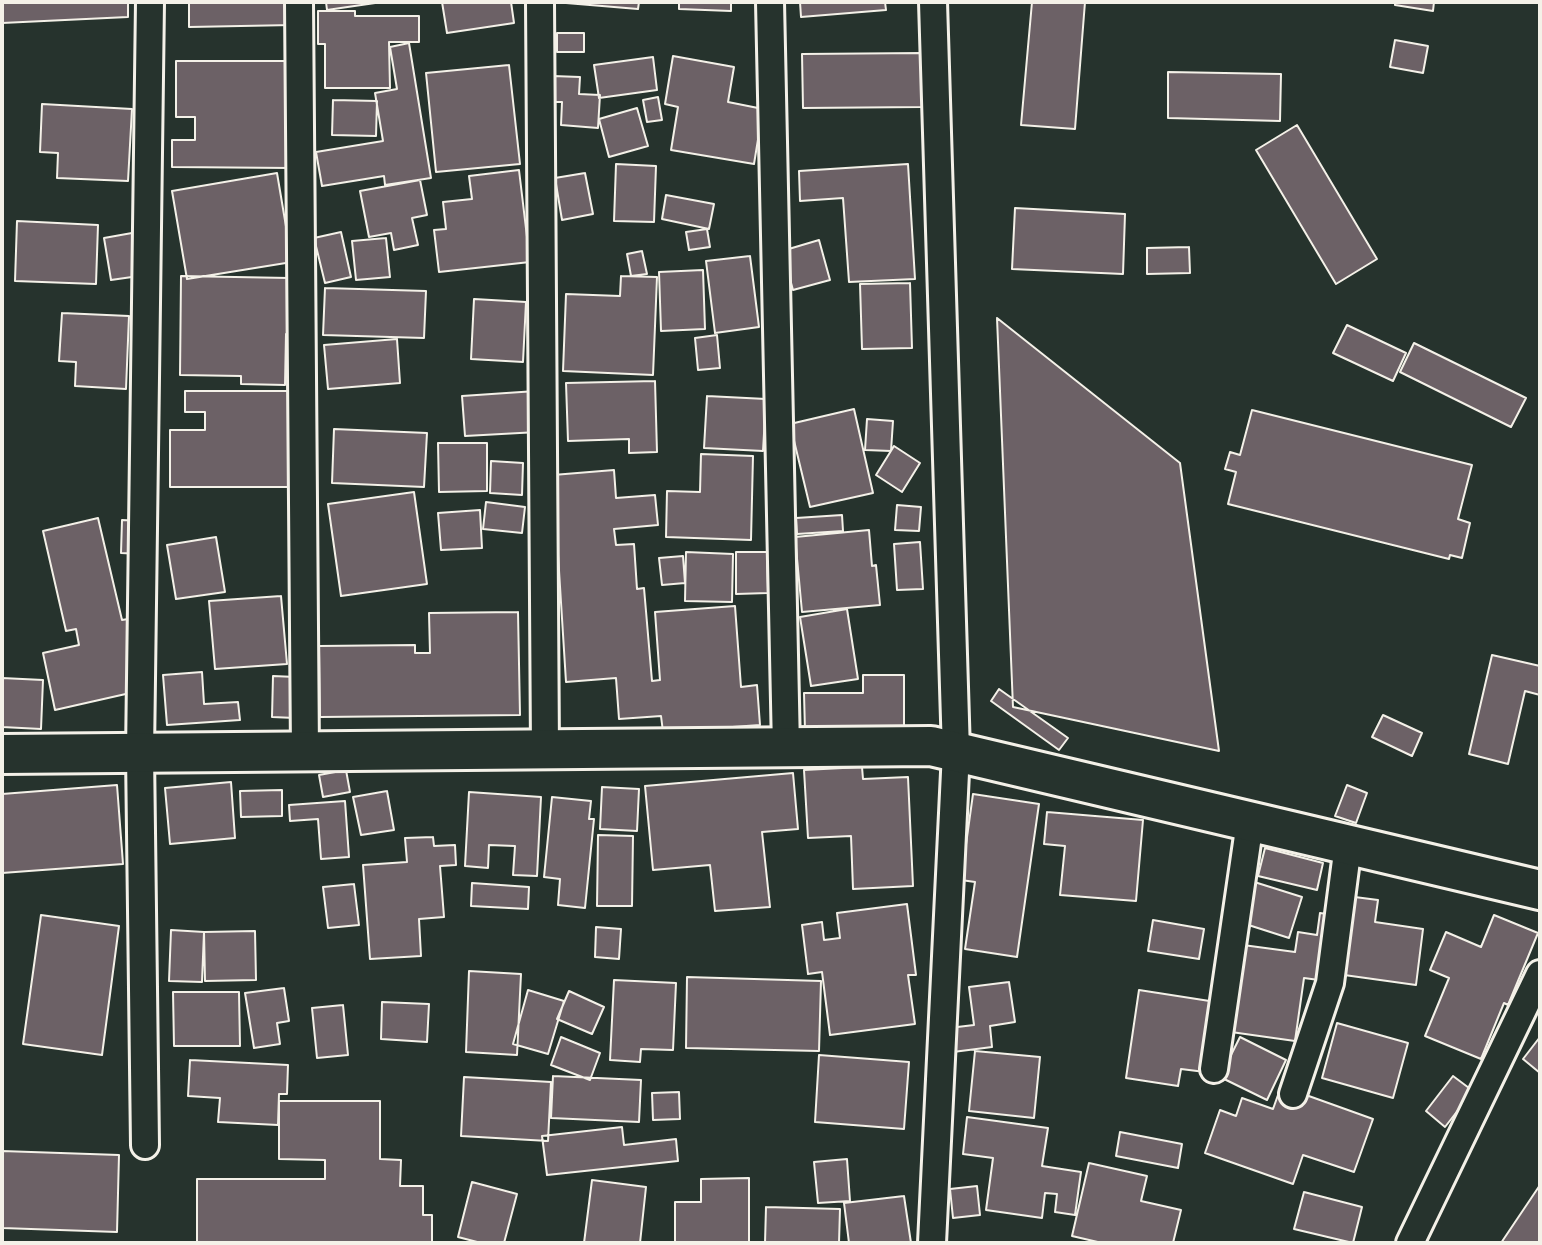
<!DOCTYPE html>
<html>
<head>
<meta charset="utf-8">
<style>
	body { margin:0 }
	#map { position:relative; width:1542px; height:1245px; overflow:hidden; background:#26332d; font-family:Dekko,sans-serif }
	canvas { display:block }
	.frame { position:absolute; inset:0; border:4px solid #f4f1e8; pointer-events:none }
</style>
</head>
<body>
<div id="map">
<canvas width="1542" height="1245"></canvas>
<div class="frame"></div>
</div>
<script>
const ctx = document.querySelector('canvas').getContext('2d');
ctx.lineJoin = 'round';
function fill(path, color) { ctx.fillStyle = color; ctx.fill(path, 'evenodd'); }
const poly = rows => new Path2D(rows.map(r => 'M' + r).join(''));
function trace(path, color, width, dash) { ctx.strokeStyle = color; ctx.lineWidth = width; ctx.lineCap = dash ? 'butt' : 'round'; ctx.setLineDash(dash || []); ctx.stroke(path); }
const building = poly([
	[2,2,128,2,128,17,2,23,2,2],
	[189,2,292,2,293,25,189,27,189,2],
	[326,2,382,2,327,10,326,2],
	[442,2,511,2,514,23,447,33,442,2],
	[554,2,639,2,638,9,554,2],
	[679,2,731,2,731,11,679,9,679,2],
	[800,2,885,2,886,10,801,17,800,2],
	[1032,2,1085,2,1075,129,1021,125,1032,2],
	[1395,2,1434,2,1433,11,1395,5,1395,2],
	[318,11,355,11,355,16,419,16,419,42,389,42,390,88,325,88,325,44,318,44,318,11],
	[557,33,584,33,584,52,557,52,557,33],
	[1395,40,1428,46,1423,73,1390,67,1395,40],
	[409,43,431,178,385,185,384,176,322,186,316,152,383,141,375,93,397,89,390,47,409,43],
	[922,53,922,107,803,108,802,54,922,53],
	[673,56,734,67,728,102,763,109,754,164,671,150,678,107,665,104,673,56],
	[653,57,657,90,599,98,594,65,653,57],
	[176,61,289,61,290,168,172,167,172,140,195,140,195,117,176,117,176,61],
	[509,65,520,164,436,172,426,73,509,65],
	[1168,72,1281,74,1280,121,1168,118,1168,72],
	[553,76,580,77,579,94,600,95,598,128,561,125,562,102,552,102,553,76],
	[658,97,662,120,647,122,643,100,658,97],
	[333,100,377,101,376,136,332,135,333,100],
	[42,104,132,109,128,181,57,178,58,153,40,152,42,104],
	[637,108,648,146,609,157,599,119,637,108],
	[1297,125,1377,259,1336,284,1256,150,1297,125],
	[616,164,656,166,654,222,614,221,616,164],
	[908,164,915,279,849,282,843,198,800,201,799,171,908,164],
	[519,170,530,262,439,272,434,230,446,229,443,202,472,199,469,176,519,170],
	[277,173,292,262,187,279,172,191,277,173],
	[585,173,593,214,562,220,555,178,585,173],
	[420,180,427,215,412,218,418,245,394,250,391,233,369,237,360,191,420,180],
	[666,195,714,204,709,229,662,219,666,195],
	[1015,208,1125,214,1123,274,1012,269,1015,208],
	[17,221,98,225,96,284,15,281,17,221],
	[707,229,710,247,689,250,686,232,707,229],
	[341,232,351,277,325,283,314,238,341,232],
	[132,233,139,276,111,280,104,238,132,233],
	[386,238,390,277,356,280,352,241,386,238],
	[819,240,830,280,793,290,782,251,819,240],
	[1189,247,1190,273,1147,274,1147,248,1189,247],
	[642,251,647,274,631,276,627,254,642,251],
	[750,256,759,327,715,333,706,261,750,256],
	[703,270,705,329,661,331,659,272,703,270],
	[181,276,289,278,289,334,286,334,285,385,241,384,241,376,180,375,181,276],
	[621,276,657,277,653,375,563,371,566,294,620,296,621,276],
	[910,283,912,348,862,349,860,284,910,283],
	[325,288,426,291,424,338,323,335,325,288],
	[474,299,526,302,523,362,471,359,474,299],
	[62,313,129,316,126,389,75,386,76,362,59,361,62,313],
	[997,318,1180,463,1219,751,1013,707,997,318],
	[1347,325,1406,353,1393,381,1333,353,1347,325],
	[717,335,720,368,698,370,695,338,717,335],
	[397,339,400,383,328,389,324,345,397,339],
	[1414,343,1526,398,1511,427,1400,372,1414,343],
	[655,381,657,452,629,453,629,439,568,441,566,383,655,381],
	[185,391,290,391,291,487,170,487,170,430,205,430,205,412,185,412,185,391],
	[536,391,538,432,465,436,462,396,536,391],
	[707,396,766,399,763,451,704,448,707,396],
	[854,409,873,493,810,507,790,424,854,409],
	[1252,410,1472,465,1458,519,1470,523,1462,558,1450,555,1449,559,1228,504,1236,472,1225,469,1230,452,1240,455,1252,410],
	[867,419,893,421,891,451,865,450,867,419],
	[334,429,427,433,424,487,332,483,334,429],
	[438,443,487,443,487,491,439,492,438,443],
	[894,446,920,463,902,492,876,475,894,446],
	[701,454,753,456,751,540,666,537,667,491,700,492,701,454],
	[491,461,523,463,522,495,490,493,491,461],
	[614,470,616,498,655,495,658,525,614,529,616,545,634,544,637,589,644,588,652,681,660,680,655,612,735,606,741,687,757,685,760,725,663,732,661,716,619,719,616,678,566,682,553,475,614,470],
	[414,492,427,584,341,596,328,504,414,492],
	[486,502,525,507,522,533,483,529,486,502],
	[897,505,921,507,919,531,895,530,897,505],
	[480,510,482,548,441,550,438,513,480,510],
	[842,515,843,531,797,534,796,518,842,515],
	[98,518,122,620,134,618,139,637,127,640,139,691,55,710,43,653,79,645,76,629,66,631,43,531,98,518],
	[122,520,141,521,140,554,121,553,122,520],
	[869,530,872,566,876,565,880,605,802,612,795,537,869,530],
	[216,537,225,592,176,599,167,545,216,537],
	[920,542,923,589,897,590,894,544,920,542],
	[686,552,733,554,732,602,685,601,686,552],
	[736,552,767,552,768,593,736,594,736,552],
	[683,556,685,583,662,585,659,558,683,556],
	[281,596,287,664,215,669,209,601,281,596],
	[847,609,858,679,811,686,800,617,847,609],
	[518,612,520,715,320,717,319,646,415,645,415,653,430,653,429,613,518,612],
	[1492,655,1540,666,1540,695,1525,691,1508,764,1469,754,1492,655],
	[202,672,204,704,238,702,240,720,167,725,163,675,202,672],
	[863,675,904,675,904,731,805,731,804,693,863,693,863,675],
	[273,676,296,677,295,718,272,717,273,676],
	[2,678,43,680,41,729,2,727,2,678],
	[999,689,1068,738,1059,750,991,701,999,689],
	[1383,715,1422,733,1412,756,1372,737,1383,715],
	[862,767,863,779,908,777,913,886,853,889,851,836,808,838,804,770,862,767],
	[346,770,350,792,323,797,319,775,346,770],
	[793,773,798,829,762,832,770,907,715,911,710,865,653,870,645,786,793,773],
	[231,782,235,838,170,844,165,788,231,782],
	[117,785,123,864,2,873,2,794,117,785],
	[1347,785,1367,793,1356,823,1335,816,1347,785],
	[602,787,639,789,637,831,600,829,602,787],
	[282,790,282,816,241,817,240,791,282,790],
	[387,791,394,830,361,835,353,797,387,791],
	[469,792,541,797,537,876,513,875,515,846,489,845,488,868,465,866,469,792],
	[973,794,1039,804,1017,957,965,949,975,882,961,880,973,794],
	[552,797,591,801,589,819,594,819,585,908,558,905,560,879,544,877,552,797],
	[345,801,349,857,321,859,318,819,290,821,289,805,345,801],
	[1047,812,1143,820,1136,901,1060,895,1065,846,1044,844,1047,812],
	[598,835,633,836,632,906,597,906,598,835],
	[433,837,434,846,455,845,456,865,440,866,444,917,419,919,421,956,370,959,363,865,407,862,405,838,433,837],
	[1265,848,1323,863,1317,890,1258,876,1265,848],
	[1248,880,1302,897,1289,938,1236,921,1248,880],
	[472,883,529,887,528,909,471,906,472,883],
	[354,884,359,925,328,928,323,887,354,884],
	[1347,896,1378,900,1375,922,1423,929,1416,985,1337,974,1347,896],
	[907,904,916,975,908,975,915,1024,830,1035,822,972,808,974,802,925,822,922,824,940,840,938,837,913,907,904],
	[1320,913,1334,915,1326,981,1304,978,1295,1041,1231,1032,1243,945,1295,952,1298,932,1317,935,1320,913],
	[41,915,119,926,102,1055,23,1044,41,915],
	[1494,915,1538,933,1508,1005,1504,1003,1481,1059,1425,1036,1449,978,1430,970,1446,932,1481,947,1494,915],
	[1153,920,1204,929,1199,959,1148,951,1153,920],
	[596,927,621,929,619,959,595,957,596,927],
	[171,930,204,932,202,982,169,981,171,930],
	[255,931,256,980,205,981,204,932,255,931],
	[469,971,521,974,517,1055,466,1052,469,971],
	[687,977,821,981,819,1051,686,1048,687,977],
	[614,980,676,983,673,1050,641,1049,640,1062,610,1060,614,980],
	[1009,982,1015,1022,990,1026,992,1047,953,1052,949,1028,974,1025,969,987,1009,982],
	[284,988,289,1021,277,1023,280,1044,254,1048,245,993,284,988],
	[528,990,564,1001,548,1054,513,1044,528,990],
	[1139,990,1216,1002,1205,1072,1181,1069,1178,1086,1126,1078,1139,990],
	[569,991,604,1007,592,1034,557,1019,569,991],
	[173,992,239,992,240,1046,174,1046,173,992],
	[382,1002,429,1004,427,1042,381,1039,382,1002],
	[343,1005,348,1055,317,1058,312,1008,343,1005],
	[1337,1023,1408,1043,1393,1098,1322,1078,1337,1023],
	[561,1037,600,1053,590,1080,551,1065,561,1037],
	[1240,1037,1286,1060,1267,1100,1220,1077,1240,1037],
	[1540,1037,1540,1073,1523,1059,1540,1037],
	[975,1051,1040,1057,1034,1118,969,1111,975,1051],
	[819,1055,909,1062,904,1129,815,1122,819,1055],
	[190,1060,288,1065,287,1094,279,1094,278,1125,218,1122,220,1098,188,1096,190,1060],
	[553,1076,641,1080,639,1122,551,1118,553,1076],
	[1453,1076,1473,1091,1445,1127,1426,1111,1453,1076],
	[464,1077,551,1082,548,1141,461,1136,464,1077],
	[679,1092,680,1119,653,1120,652,1093,679,1092],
	[1278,1095,1303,1104,1306,1095,1373,1119,1354,1172,1303,1155,1293,1184,1205,1153,1220,1110,1236,1116,1242,1098,1273,1109,1278,1095],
	[279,1101,380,1101,380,1159,401,1160,400,1186,423,1186,423,1215,432,1215,432,1243,197,1243,197,1179,325,1179,325,1160,279,1159,279,1101],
	[967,1117,1048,1128,1042,1166,1081,1172,1075,1215,1055,1212,1057,1194,1045,1193,1042,1218,986,1210,993,1158,963,1154,967,1117],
	[622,1127,624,1145,676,1139,678,1161,547,1175,542,1136,622,1127],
	[1120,1132,1182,1144,1178,1168,1116,1156,1120,1132],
	[2,1151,119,1155,117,1232,2,1228,2,1151],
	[847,1159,850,1201,818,1203,814,1162,847,1159],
	[1089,1163,1147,1176,1141,1201,1181,1210,1173,1243,1102,1243,1072,1236,1089,1163],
	[749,1178,749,1243,675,1243,675,1202,701,1202,701,1179,749,1178],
	[592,1180,646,1187,640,1243,584,1243,592,1180],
	[472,1182,517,1194,504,1243,481,1243,458,1237,472,1182],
	[1540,1185,1540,1243,1501,1243,1540,1185],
	[977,1186,980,1215,953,1218,950,1189,977,1186],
	[1304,1192,1362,1207,1353,1243,1294,1229,1304,1192],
	[904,1196,911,1243,849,1243,844,1203,904,1196],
	[766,1207,840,1209,839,1243,765,1243,766,1207]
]);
fill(building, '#6c6166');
trace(building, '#f4f1e8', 2);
const street = poly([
	[299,2,305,752],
	[540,2,545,749],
	[770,2,786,748],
	[1214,1069,1250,822],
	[1293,1094,1330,983,1348,845],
	[145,1145,140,753,150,2],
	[932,1243,956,752,933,2],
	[1410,1243,1540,974]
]);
const secondary = poly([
	[2,754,931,746,1540,890]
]);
trace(street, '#f4f1e8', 32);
trace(secondary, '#f4f1e8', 44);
trace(street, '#26332d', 26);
trace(secondary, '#26332d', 38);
</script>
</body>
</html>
